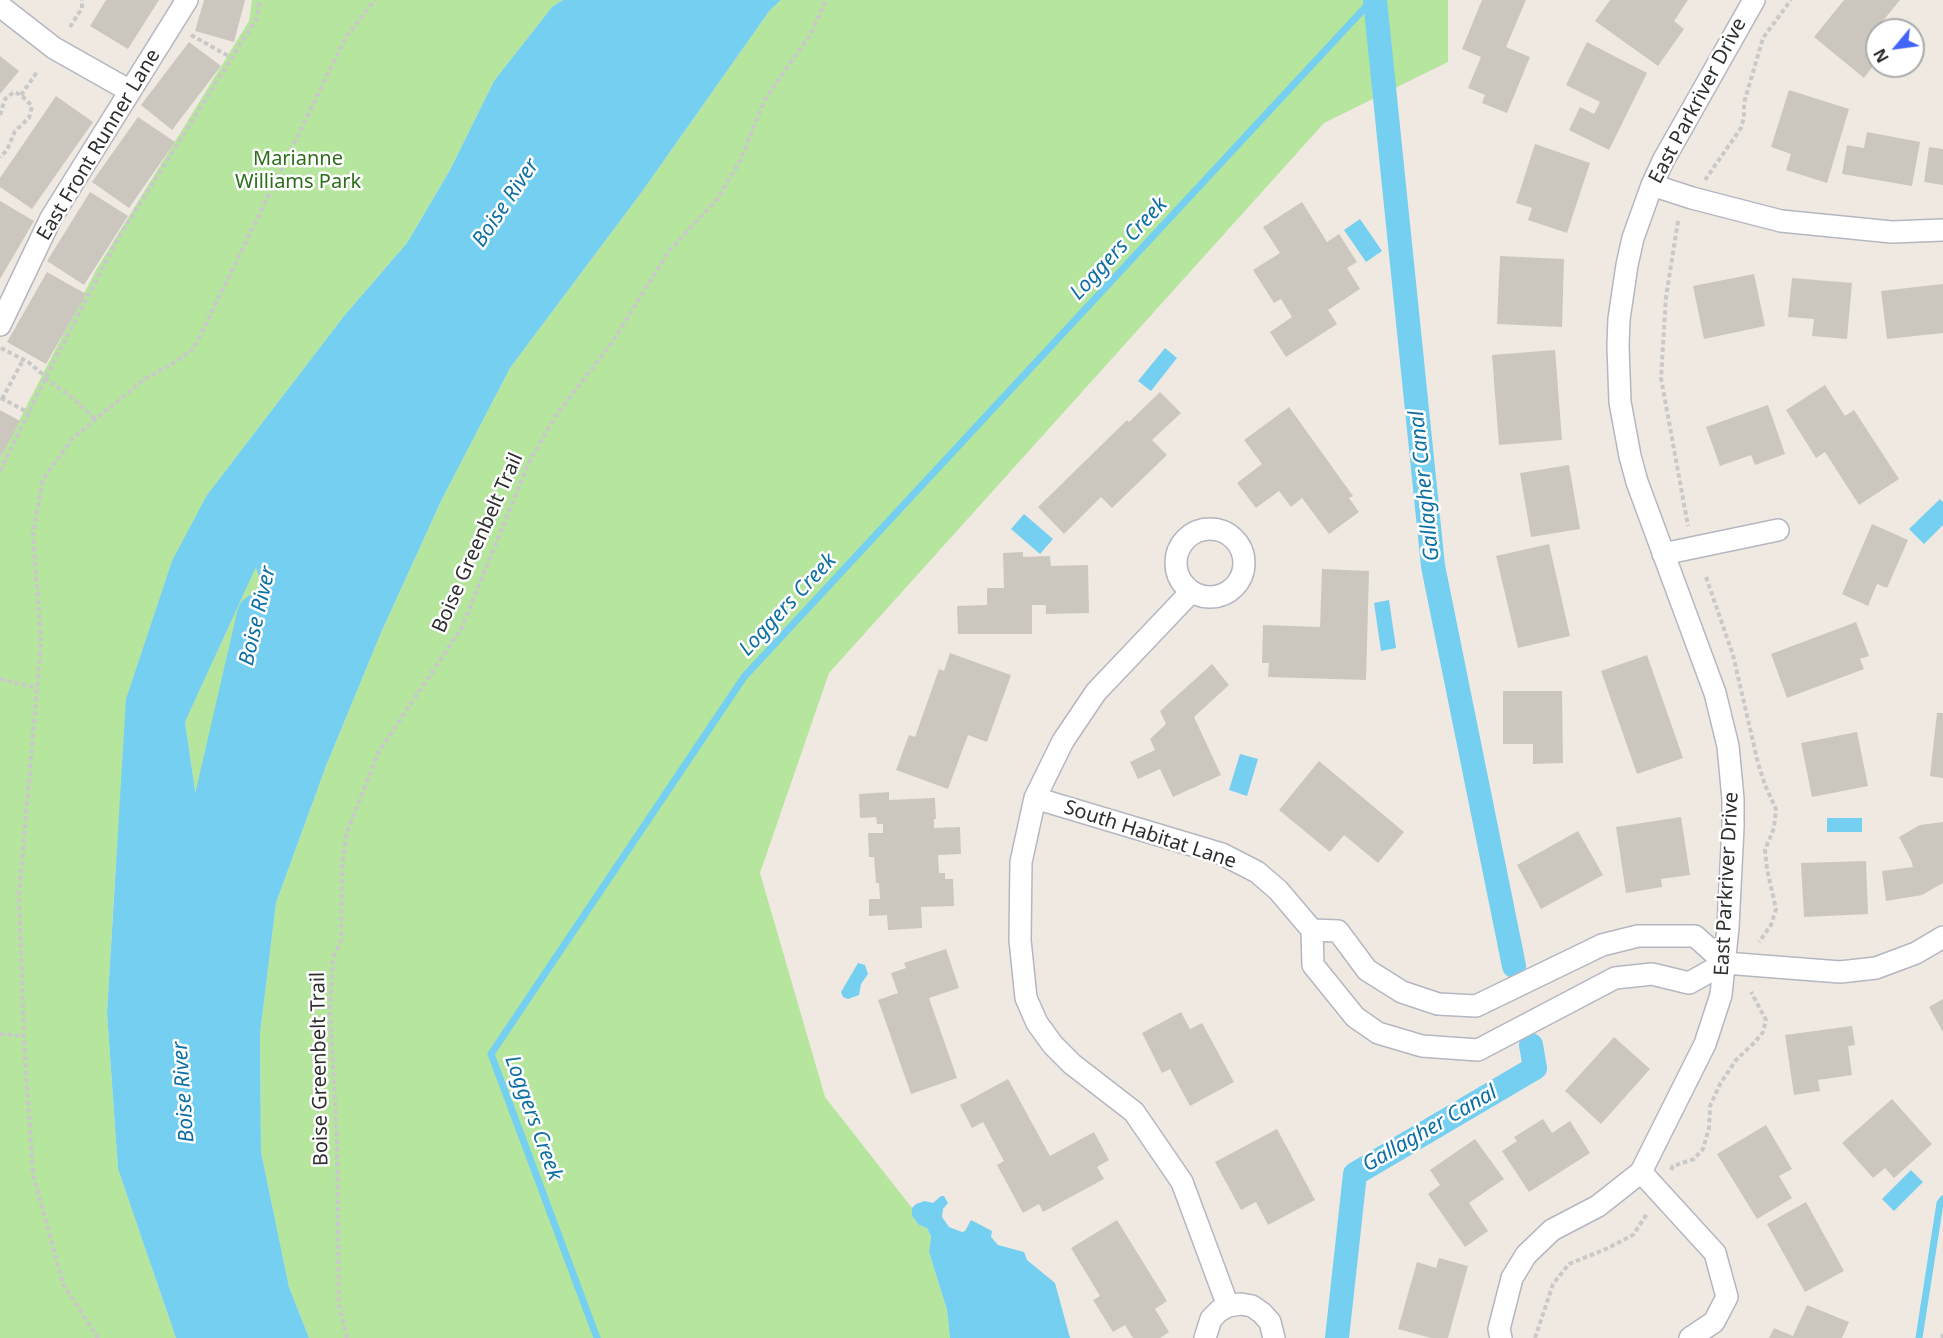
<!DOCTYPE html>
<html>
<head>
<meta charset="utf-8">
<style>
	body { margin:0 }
	#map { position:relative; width:1943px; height:1338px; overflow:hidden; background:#efe9e1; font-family:"Noto Sans",sans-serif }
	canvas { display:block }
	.north { position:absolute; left:1865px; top:18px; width:60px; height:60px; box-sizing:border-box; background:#fff; border:2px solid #ababab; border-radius:50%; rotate:241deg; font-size:16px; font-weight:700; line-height:24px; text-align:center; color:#2e2e2e }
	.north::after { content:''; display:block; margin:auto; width:21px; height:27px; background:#4264fb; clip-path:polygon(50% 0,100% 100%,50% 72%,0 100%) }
</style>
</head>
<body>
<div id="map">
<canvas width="1943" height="1338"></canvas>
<div class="north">N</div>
</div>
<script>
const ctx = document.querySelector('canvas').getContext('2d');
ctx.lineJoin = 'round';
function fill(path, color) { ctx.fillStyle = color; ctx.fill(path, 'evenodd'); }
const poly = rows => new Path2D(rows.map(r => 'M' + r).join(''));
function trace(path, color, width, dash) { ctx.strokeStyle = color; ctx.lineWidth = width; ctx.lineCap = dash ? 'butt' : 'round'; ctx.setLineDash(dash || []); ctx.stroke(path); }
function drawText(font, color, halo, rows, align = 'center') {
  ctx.font = font + ' "Noto Sans",sans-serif'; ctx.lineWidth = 5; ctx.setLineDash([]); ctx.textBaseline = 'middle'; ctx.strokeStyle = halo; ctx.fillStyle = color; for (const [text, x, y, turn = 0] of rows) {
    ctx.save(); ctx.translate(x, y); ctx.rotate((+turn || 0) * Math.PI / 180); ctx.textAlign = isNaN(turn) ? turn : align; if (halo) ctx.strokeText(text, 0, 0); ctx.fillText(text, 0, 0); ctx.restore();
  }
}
fill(poly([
	[252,0,563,0,552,7,494,81,450,170,407,243,344,316,207,495,116,862,107,1013,118,1169,176,1338,0,1338,0,458,96,270,249,21],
	[781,0,1448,0,1448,62,1324,123,829,673,760,873,825,1097,912,1208,912,1216,919,1225,927,1228,931,1238,929,1252,947,1310,950,1338,309,1338,289,1287,261,1152,260,1034,276,903,326,766,380,635,441,501,510,368,641,193,770,10],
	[256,566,260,580,247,631,243,714,232,795,209,852,199,845,196,797,185,722]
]), '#b6e59e');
fill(poly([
	[563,0,781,0,770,10,641,193,510,368,441,501,380,635,326,766,276,903,260,1034,261,1152,289,1287,309,1338,176,1338,118,1169,107,1013,126,699,172,561,207,495,344,316,407,243,450,170,494,81,552,7],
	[256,567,260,580,247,631,243,714,232,795,208,852,199,845,196,797,185,722],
	[1360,219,1382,251,1366,262,1344,230],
	[1165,348,1177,358,1151,391,1138,381],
	[1940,499,1943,502,1943,525,1924,544,1909,529],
	[1024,514,1053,539,1040,554,1011,529],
	[1389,600,1396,648,1381,651,1374,603],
	[1240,754,1258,759,1247,796,1229,790],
	[1827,818,1862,818,1862,832,1827,832],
	[858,963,865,965,868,974,861,984,859,995,848,999,843,997,841,992],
	[1911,1170,1923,1182,1894,1211,1882,1199],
	[941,1196,944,1196,948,1203,943,1209,942,1217,949,1227,962,1232,965,1231,971,1220,992,1231,991,1237,998,1245,1024,1252,1027,1260,1055,1283,1070,1338,950,1338,947,1310,929,1252,931,1237,927,1228,919,1225,912,1216,912,1208,916,1204,925,1201,933,1203]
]), '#75cff0');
trace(poly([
	[597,1338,491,1054,744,677,1372,0],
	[1919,1338,1940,1203,1943,1199]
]), '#75cff0', 7);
trace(poly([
	[1375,0,1433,566,1514,966],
	[1337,1338,1355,1174,1535,1068,1531,1045]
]), '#75cff0', 24);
trace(poly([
	[191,905,258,615]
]), '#75cff0', 42);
fill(poly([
	[106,0,159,0,128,49,90,26],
	[204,0,245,0,234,42,195,31],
	[1482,0,1526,0,1506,47,1530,57,1507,113,1482,103,1485,95,1468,88,1481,57,1462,49],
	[1610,0,1688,0,1674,21,1684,29,1658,66,1595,21],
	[1844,0,1900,0,1873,33,1877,36,1877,61,1864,78,1814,37],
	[189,42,221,66,172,130,141,105],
	[1587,42,1647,73,1609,150,1569,130,1580,107,1594,114,1600,102,1566,85],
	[0,56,19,71,0,94],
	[1789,90,1849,109,1827,183,1786,170,1791,154,1771,147],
	[56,96,93,122,32,209,0,187,0,178],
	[138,117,175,142,129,208,92,182],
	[1867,132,1920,142,1912,186,1842,174,1847,145,1864,148],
	[1535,144,1590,163,1567,233,1528,220,1532,208,1516,203],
	[1929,147,1943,149,1943,185,1924,182],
	[90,192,128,216,84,285,47,261],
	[0,201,34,221,0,279],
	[1302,202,1327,242,1339,234,1357,262,1347,268,1360,289,1328,310,1337,324,1286,357,1270,332,1292,317,1281,299,1274,303,1253,270,1280,253,1263,227],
	[1500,256,1564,259,1562,327,1497,324],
	[47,272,86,294,46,364,7,342],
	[1754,274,1765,326,1704,339,1693,286],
	[1792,278,1852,283,1847,339,1812,336,1814,319,1788,317],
	[1943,284,1943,333,1887,339,1881,291],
	[1555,350,1562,440,1499,445,1492,355],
	[1825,385,1845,416,1854,410,1899,479,1859,505,1825,452,1816,458,1786,410],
	[1160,392,1181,413,1152,440,1167,455,1112,508,1101,497,1064,534,1038,507,1127,420,1129,422],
	[1768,405,1785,454,1755,465,1751,455,1720,466,1706,427],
	[1289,407,1353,496,1349,498,1359,512,1329,534,1302,498,1291,507,1279,491,1256,508,1237,483,1262,464,1244,440],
	[0,410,20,421,0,458],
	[1569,465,1580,529,1531,537,1520,473],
	[1872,524,1908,540,1887,588,1877,584,1868,606,1842,594],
	[1549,544,1570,636,1518,648,1496,556],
	[1023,552,1023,557,1050,556,1051,566,1088,565,1089,613,1046,614,1046,605,1032,605,1032,634,958,634,957,606,987,605,987,588,1004,588,1003,553],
	[1322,569,1369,571,1366,680,1268,677,1269,663,1262,663,1263,625,1320,627],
	[1856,622,1869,656,1860,659,1864,669,1787,698,1771,654],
	[950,653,1011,675,987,742,968,735,948,789,896,770,909,735,915,737,939,669,944,671],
	[1647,655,1683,758,1637,774,1601,671],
	[1212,664,1229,685,1194,717,1221,775,1173,797,1160,769,1138,779,1130,762,1155,750,1150,739,1166,724,1160,711],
	[1503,691,1562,691,1563,763,1533,764,1533,744,1503,744],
	[1937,713,1943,713,1943,778,1930,776],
	[1857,732,1868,786,1812,797,1801,743],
	[1319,761,1404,832,1378,863,1344,835,1330,852,1279,810],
	[889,792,889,800,935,798,936,819,934,819,934,828,960,827,961,854,938,855,939,873,945,873,945,879,953,879,954,906,921,907,922,928,888,930,887,915,869,916,869,899,880,899,879,883,876,883,874,857,869,857,868,833,883,833,883,824,877,824,876,817,860,818,859,794],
	[1681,817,1690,875,1661,879,1662,887,1626,893,1616,827],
	[1943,822,1943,883,1922,895,1886,901,1882,871,1913,867,1911,860,1899,837,1920,825],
	[1578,831,1603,875,1541,909,1517,865],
	[1866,861,1868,914,1804,917,1801,863],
	[946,949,959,988,929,998,957,1078,911,1094,878,1000,898,993,891,973,906,968,904,963],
	[1943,999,1943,1032,1929,1007],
	[1181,1012,1190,1029,1202,1023,1234,1082,1190,1106,1170,1069,1162,1073,1142,1033],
	[1852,1026,1855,1045,1848,1046,1852,1075,1818,1080,1820,1091,1794,1095,1785,1035],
	[1614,1037,1650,1069,1601,1124,1565,1091],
	[1008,1079,1050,1156,1094,1132,1109,1160,1097,1167,1104,1179,1043,1212,1039,1204,1023,1213,997,1165,1004,1161,983,1122,972,1128,960,1105],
	[1892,1099,1932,1144,1894,1178,1885,1168,1873,1178,1842,1143],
	[1543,1119,1552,1133,1570,1121,1590,1153,1529,1192,1502,1151,1517,1141,1514,1137],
	[1766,1125,1792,1169,1779,1176,1792,1198,1757,1219,1717,1154],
	[1277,1129,1315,1200,1268,1225,1256,1202,1241,1210,1215,1162],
	[1475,1139,1504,1179,1469,1203,1488,1231,1465,1247,1428,1194,1440,1185,1430,1170],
	[1806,1202,1844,1271,1805,1292,1767,1224],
	[1117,1220,1167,1301,1155,1309,1169,1332,1160,1338,1133,1338,1125,1325,1113,1332,1093,1300,1100,1296,1071,1248],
	[1439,1258,1468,1266,1448,1338,1431,1338,1398,1329,1417,1262,1436,1268],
	[1807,1305,1849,1322,1842,1338,1769,1338,1774,1328,1793,1336]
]), '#cbc7bf');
const street = poly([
	[0,6,54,48,130,91],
	[1652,185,1692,198,1781,221,1892,232,1943,230],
	[0,325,51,218,187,0],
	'1176 563a34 34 0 1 1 68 0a34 34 0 1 1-68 0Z',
	[1663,554,1778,530],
	[1191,592,1096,692,1063,741,1035,798,1021,862,1020,940,1026,998,1037,1023,1053,1045,1072,1064,1134,1112,1182,1182,1228,1306],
	[1035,798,1222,854,1257,872,1278,890,1312,930],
	[1312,930,1338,931,1367,970,1402,992,1438,1004,1476,1006,1602,945,1638,936,1695,936,1725,963,1689,983,1652,974,1615,978,1478,1050,1422,1046,1378,1033,1355,1017,1313,965,1312,930],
	[1725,963,1840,972,1876,968,1916,953,1943,937],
	[1641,1172,1715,1253,1727,1297,1714,1322,1690,1338],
	[1205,1338,1211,1319,1219,1311,1228,1306,1241,1304,1252,1306,1262,1313,1270,1322,1274,1338],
	[1501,1338,1499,1329,1512,1278,1526,1255,1552,1230,1598,1206,1641,1172,1705,1044,1721,995,1728,927,1733,827,1733,799,1728,746,1715,693,1637,482,1630,456,1620,402,1618,346,1619,319,1627,265,1633,238,1652,185,1663,161,1754,0]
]);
trace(street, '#b4b7c1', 24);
trace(poly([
	[70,27,82,8,82,0],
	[191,35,232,58],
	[21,95,37,72],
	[0,115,5,99,14,92,21,95,32,106,29,118,15,131,7,150,0,157],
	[1705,180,1741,128,1744,117,1744,103,1763,38,1791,0],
	[1678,221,1666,297,1661,378,1688,526],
	[1,348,28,362,46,377],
	[45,378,75,400,95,419],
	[1,398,29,413],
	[2,399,23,360],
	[0,471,46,377,117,240,257,18,260,0],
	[1706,577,1733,655,1758,763,1765,785,1776,809,1774,828,1765,850,1767,869,1776,909,1771,925,1759,942],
	[0,679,37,688],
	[0,1034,23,1036],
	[1671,1170,1673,1166,1694,1159,1703,1149,1709,1128,1710,1106,1720,1084,1736,1060,1755,1042,1763,1032,1766,1020,1751,992],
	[98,1338,63,1284,33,1174,24,1041,19,895,41,642,33,533,43,479,73,438,143,380,177,361,194,348,346,37,375,0],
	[347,1338,339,1305,337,1140,330,1009,333,958,341,940,342,865,347,832,379,751,461,629,529,462,556,415,611,344,669,251,718,198,740,161,765,99,811,33,826,0],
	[1535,1338,1553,1284,1569,1264,1606,1249,1633,1235,1647,1214],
	[1942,1338,1943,1334]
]), '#c9c9c9', 4, [4.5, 3]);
trace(street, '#fff', 21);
drawText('20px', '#2e2e2e', '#fff', [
	["East Parkriver Drive",1698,101,-62],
	["East Front Runner Lane",99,145,-59],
	["Boise Greenbelt Trail",478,543,-66],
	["South Habitat Lane",1150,835,18],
	["East Parkriver Drive",1727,884,-87],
	["Boise Greenbelt Trail",320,1069,-91]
]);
drawText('20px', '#2c6e1b', '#fff', [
	["Marianne",298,159],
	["Williams Park",298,182]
]);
drawText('italic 21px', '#0d6fa3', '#fff', [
	["Boise River",506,203,-56],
	["Loggers Creek",1119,249,-47],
	["Gallagher Canal",1425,486,-96],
	["Loggers Creek",788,605,-47],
	["Boise River",258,616,-77],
	["Boise River",184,1092,-94],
	["Loggers Creek",533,1118,70],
	["Gallagher Canal",1430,1129,-30]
]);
</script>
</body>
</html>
